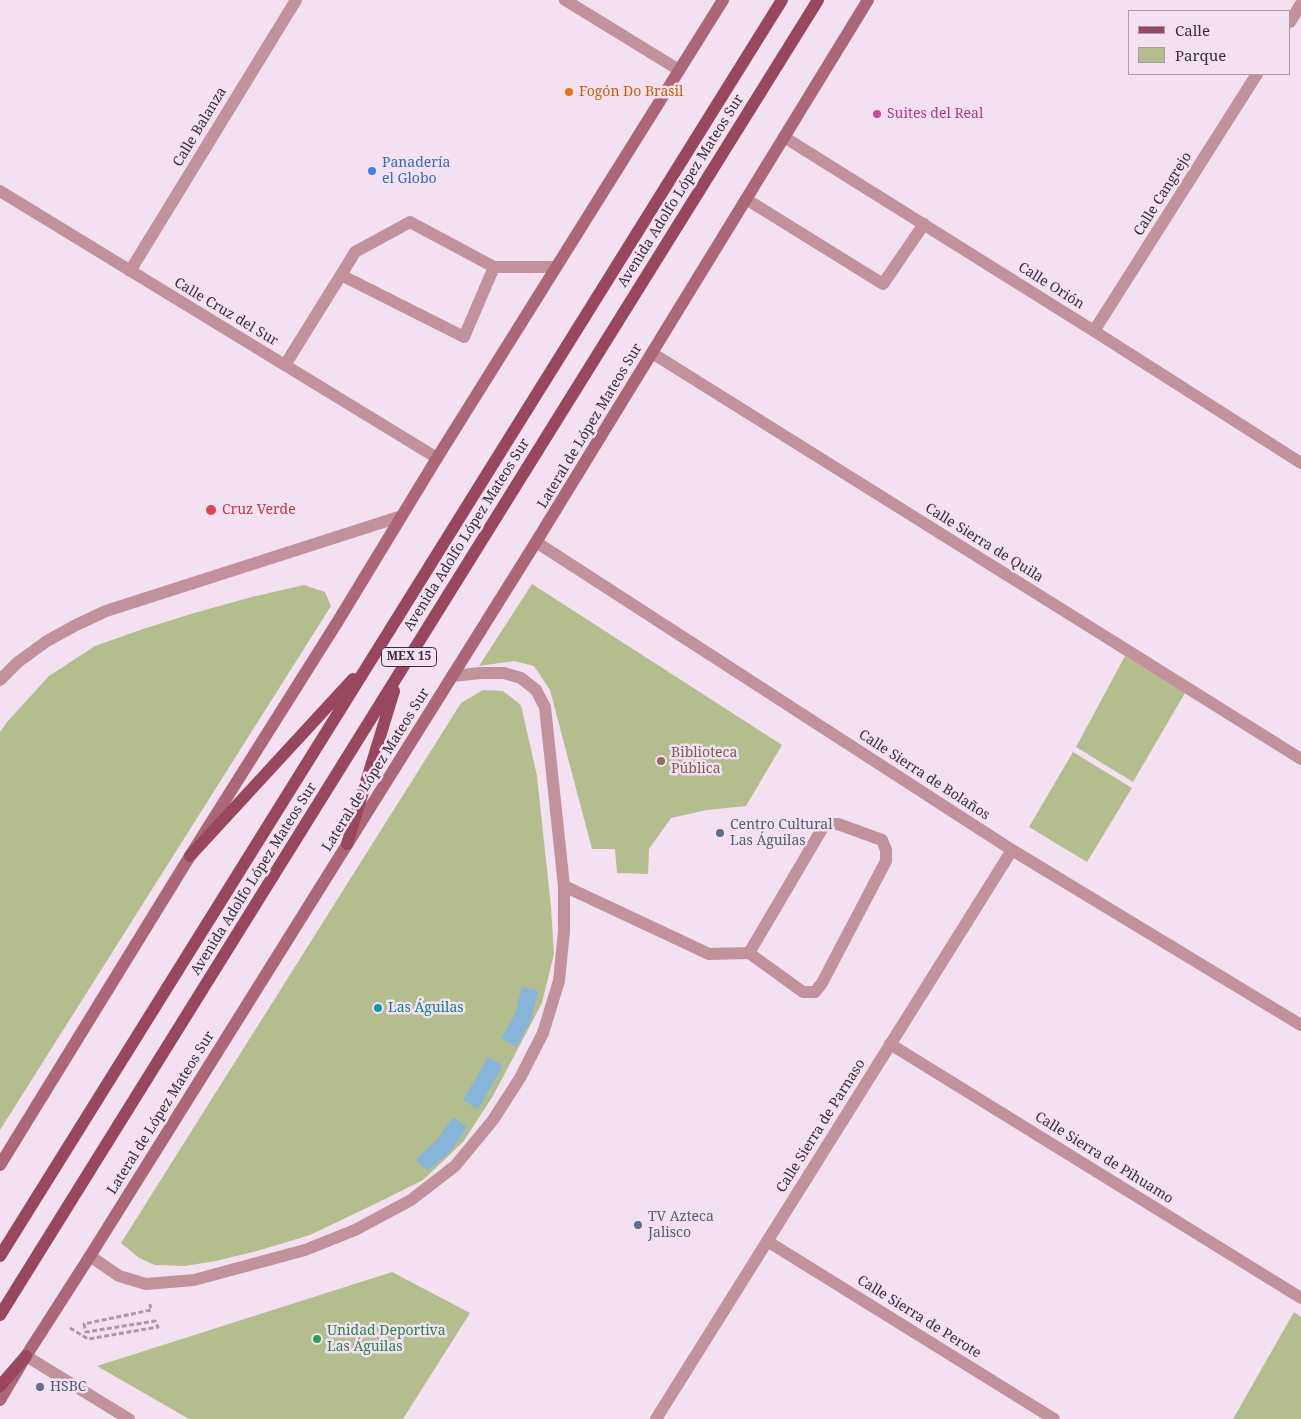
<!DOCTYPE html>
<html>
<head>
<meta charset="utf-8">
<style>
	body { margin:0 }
	#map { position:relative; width:1301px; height:1419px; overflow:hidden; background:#f3e1f1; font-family:"Noto Serif",serif }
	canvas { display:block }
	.legend { position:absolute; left:1128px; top:10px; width:162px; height:65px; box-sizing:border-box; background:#f3e1f1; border:1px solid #a89aa7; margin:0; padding:6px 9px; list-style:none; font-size:15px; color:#373037 }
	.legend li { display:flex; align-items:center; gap:10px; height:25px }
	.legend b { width:25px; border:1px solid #a89aa7 }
</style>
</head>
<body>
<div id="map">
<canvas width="1301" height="1419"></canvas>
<ul class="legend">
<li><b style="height:6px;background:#99475e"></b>Calle</li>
<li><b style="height:14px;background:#b4bd8e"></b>Parque</li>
</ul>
</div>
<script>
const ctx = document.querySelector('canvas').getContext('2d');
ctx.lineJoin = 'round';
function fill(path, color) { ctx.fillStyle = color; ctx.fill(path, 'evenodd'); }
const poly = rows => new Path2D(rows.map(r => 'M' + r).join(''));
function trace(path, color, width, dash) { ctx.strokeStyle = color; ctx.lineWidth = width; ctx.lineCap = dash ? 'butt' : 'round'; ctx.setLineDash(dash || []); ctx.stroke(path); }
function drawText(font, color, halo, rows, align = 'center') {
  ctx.font = font + ' "Noto Serif",serif'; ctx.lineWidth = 5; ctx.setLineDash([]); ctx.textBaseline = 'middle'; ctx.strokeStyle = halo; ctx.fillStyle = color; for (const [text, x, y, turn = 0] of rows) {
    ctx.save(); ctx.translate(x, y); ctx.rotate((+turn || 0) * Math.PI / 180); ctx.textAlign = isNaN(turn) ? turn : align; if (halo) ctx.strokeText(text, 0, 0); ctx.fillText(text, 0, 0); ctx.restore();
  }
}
fill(poly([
	[532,584,782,745,746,806,707,810,671,818,649,849,648,874,617,873,615,849,592,849,550,690,534,666,514,661,479,666],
	[304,585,325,592,331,606,0,1130,0,732,7,722,49,676,95,646,143,629,194,613,252,597],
	[1125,656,1185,693,1133,782,1076,747],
	[483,690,503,691,521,705,537,776,551,907,554,954,542,1003,493,1096,463,1142,423,1180,381,1201,310,1235,257,1251,216,1261,185,1266,155,1265,139,1258,121,1243,461,703],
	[1073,752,1132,788,1087,862,1029,827],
	[392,1272,470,1313,403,1419,189,1419,97,1366],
	[1294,1312,1301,1317,1301,1419,1233,1419]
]), '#b4bd8e');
fill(poly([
	[522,987,538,991,531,1020,516,1047,501,1038,515,1014],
	[488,1057,503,1066,478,1109,463,1100],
	[453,1117,467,1127,450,1152,427,1171,416,1159,437,1140]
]), '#87b5da');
trace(poly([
	[70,1328,88,1339,158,1327,155,1321,86,1332,84,1324,151,1310,150,1304]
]), '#a89ba7', 3, [5, 2.5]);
trace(poly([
	[746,199,883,284,924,224],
	[494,267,556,267],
	[285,365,341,275,355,252,410,222,494,267,464,337,341,275],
	[828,824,838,824,882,840,886,850,886,861,822,983,815,992,803,992,749,953,822,829,828,824],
	[564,886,709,954,749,953]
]), '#c1919c', 12);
trace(poly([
	[565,0,679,70],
	[1290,22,1301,4],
	[0,191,437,458],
	[130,271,296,0],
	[1094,331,1257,74],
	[652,353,1301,759],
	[536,542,1012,850,1301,1025],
	[0,680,18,662,47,641,76,625,106,611,402,516],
	[890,1044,1301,1298],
	[767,1241,1054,1419],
	[90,1256,119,1276,146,1284,194,1280,305,1250,355,1230,411,1200,455,1166,493,1120,520,1078,543,1033,559,981,564,931,564,886,545,707,536,690,521,678,504,673,481,673,452,676],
	[26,1356,129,1419],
	[656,1419,1012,850]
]), '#c1919c', 12);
trace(poly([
	[784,137,1094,331,1301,463]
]), '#c1919c', 12);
trace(poly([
	[0,1165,190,856,338,621,437,458,723,0],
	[0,1400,26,1356,90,1256,536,542,868,0]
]), '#ab6778', 12);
trace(poly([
	[347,844,394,691],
	[190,856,353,679],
	[0,1256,782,0],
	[0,1315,818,0],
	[0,1386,26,1356]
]), '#99475e', 12);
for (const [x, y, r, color] of [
	[569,92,5,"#e8710a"],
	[877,114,5,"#d1479c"],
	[372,171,5,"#3f7fe0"],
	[211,510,6,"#e0444e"],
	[661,761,5,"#8d6e63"],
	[720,833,5,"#5c6f8a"],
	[378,1008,5,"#0f9aa8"],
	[638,1225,5,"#5c6f8a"],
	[317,1339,5,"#2e9e5b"],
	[40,1387,5,"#5c6f8a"]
]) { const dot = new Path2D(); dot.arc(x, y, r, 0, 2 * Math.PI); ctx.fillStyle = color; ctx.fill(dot); trace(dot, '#f3e1f1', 2); }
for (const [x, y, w] of [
	[409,657,55]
]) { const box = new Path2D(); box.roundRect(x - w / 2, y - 9.5, w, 19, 4); ctx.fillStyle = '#f3e1f1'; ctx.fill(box); trace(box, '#373037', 1); }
drawText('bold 12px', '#373037', null, [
	["MEX 15",409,657]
]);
drawText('14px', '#c56008', '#f3e1f1', [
	["Fogón Do Brasil",579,92]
], 'left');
drawText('14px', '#b23c85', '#f3e1f1', [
	["Suites del Real",887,114]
], 'left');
drawText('14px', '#373037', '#f3e1f1', [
	["Calle Balanza",200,127,-59],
	["Avenida Adolfo López Mateos Sur",681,191,-58],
	["Calle Cangrejo",1163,194,-58],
	["Calle Orión",1051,286,32],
	["Calle Cruz del Sur",226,312,31],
	["Lateral de López Mateos Sur",590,426,-59],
	["Avenida Adolfo López Mateos Sur",467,535,-58],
	["Calle Sierra de Quila",984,543,32],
	["Lateral de López Mateos Sur",376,770,-58],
	["Calle Sierra de Bolaños",924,775,33],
	["Avenida Adolfo López Mateos Sur",254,879,-58],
	["Lateral de López Mateos Sur",161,1113,-58],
	["Calle Sierra de Parnaso",821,1126,-58],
	["Calle Sierra de Pihuamo",1104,1158,32],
	["Calle Sierra de Perote",919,1317,32]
]);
drawText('14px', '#366cbe', '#f3e1f1', [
	["Panadería",382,163],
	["el Globo",382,179]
], 'left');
drawText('14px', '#be3a42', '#f3e1f1', [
	["Cruz Verde",222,510]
], 'left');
drawText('14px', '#785e54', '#f3e1f1', [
	["Biblioteca",671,753],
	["Pública",671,769]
], 'left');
drawText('14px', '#4e5e75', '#f3e1f1', [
	["Centro Cultural",730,825],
	["Las Águilas",730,841],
	["TV Azteca",648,1217],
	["Jalisco",648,1233],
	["HSBC",50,1387]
], 'left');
drawText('14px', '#0d838f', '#f3e1f1', [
	["Las Águilas",388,1008]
], 'left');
drawText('14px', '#27864d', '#f3e1f1', [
	["Unidad Deportiva",327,1331],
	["Las Águilas",327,1347]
], 'left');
</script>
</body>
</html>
